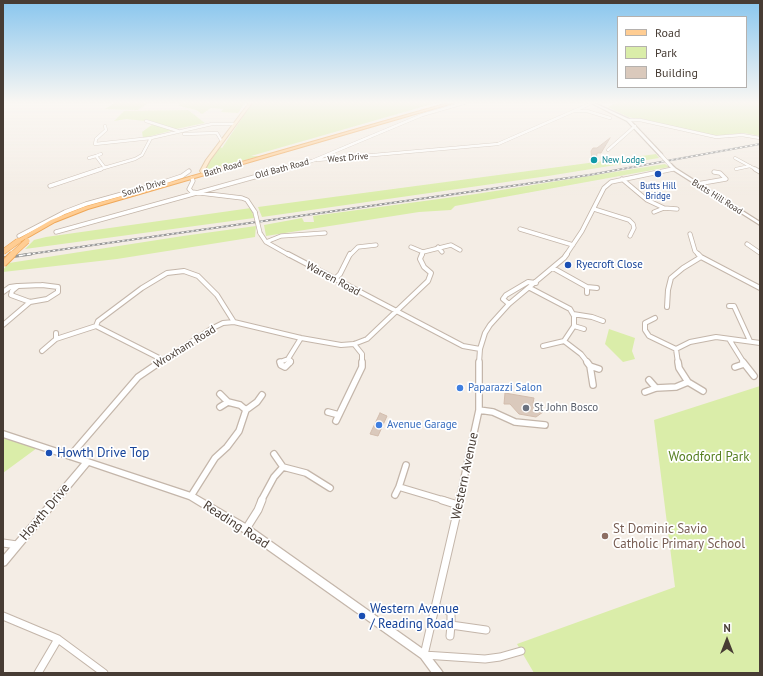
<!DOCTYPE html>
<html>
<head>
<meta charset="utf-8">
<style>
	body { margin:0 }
	#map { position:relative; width:763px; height:676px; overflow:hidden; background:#f4ede5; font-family:"PT Sans",sans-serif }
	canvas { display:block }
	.frame { position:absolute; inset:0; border:4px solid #473c34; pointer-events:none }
	.legend { position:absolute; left:617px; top:16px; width:130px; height:72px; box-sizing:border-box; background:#fff; border:1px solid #b5b1ae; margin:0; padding:5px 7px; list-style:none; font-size:12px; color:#473c34 }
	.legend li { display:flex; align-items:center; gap:8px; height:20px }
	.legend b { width:20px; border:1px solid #b5b1ae }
	.north { position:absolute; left:707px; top:620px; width:40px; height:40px; -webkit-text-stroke:3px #fff; paint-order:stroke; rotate:0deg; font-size:11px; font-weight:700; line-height:16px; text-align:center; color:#473c34 }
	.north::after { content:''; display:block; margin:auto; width:14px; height:18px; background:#473c34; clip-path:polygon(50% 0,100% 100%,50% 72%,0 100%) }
</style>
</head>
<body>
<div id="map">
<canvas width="763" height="676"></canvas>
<div class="frame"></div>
<ul class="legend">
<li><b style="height:5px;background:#ffcd93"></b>Road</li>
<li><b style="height:11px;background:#daeda9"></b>Park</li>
<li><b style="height:11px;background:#dac9bc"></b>Building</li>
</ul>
<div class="north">N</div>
</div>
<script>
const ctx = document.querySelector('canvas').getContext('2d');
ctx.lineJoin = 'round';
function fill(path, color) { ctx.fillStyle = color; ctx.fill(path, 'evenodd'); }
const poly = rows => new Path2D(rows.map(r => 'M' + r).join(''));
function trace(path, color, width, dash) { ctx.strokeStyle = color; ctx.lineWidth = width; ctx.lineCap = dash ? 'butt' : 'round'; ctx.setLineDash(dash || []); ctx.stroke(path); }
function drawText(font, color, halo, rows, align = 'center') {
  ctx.font = font + ' "PT Sans",sans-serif'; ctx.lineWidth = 3.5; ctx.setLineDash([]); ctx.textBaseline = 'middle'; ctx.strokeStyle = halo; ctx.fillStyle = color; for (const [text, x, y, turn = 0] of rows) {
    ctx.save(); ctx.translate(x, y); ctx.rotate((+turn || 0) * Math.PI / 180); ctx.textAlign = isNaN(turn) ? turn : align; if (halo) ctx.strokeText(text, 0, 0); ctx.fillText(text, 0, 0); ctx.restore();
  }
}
fill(poly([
	[114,103,148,103,138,110,105,109],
	[180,103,245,103,238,113,221,112,223,109,211,108,202,114,196,110,179,106],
	[252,103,436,103,251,156,261,156,205,170,205,168,220,147,222,148],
	[616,103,760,103,760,136,744,133,714,136,664,125,628,117,608,107],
	[188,110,205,123,176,129,145,121,126,119,114,121,124,111],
	[153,124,174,130,143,138,142,132],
	[656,154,659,158,548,176,262,217,258,207],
	[665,164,669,167,455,206,451,210,419,212,266,236,264,225,302,218,304,222,314,222,313,216,476,194],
	[251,208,254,218,25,249,34,240,46,237],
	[256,226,255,237,117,259,3,272,3,270,9,263,183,236],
	[609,329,635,338,632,351,635,359,623,362,605,344],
	[760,386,760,673,534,673,517,644,675,587,654,420],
	[3,438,37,448,3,473]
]), '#daeda9');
const building = poly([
	[610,138,601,153,597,153,596,162,592,161,591,151,593,148,597,148,610,138],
	[505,393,534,398,533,403,543,412,536,417,519,414,510,404,504,404,505,393],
	[380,413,387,416,378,436,370,434,380,413]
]);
fill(building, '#dac9bc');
trace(building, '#d2bcac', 1);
const minorFar4 = poly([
	[574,111,587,111,610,118],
	[628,120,640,120,716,137,742,135,760,138],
	[146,121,178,131],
	[105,126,106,130,96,139,95,144,151,138,212,124,234,124],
	[184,134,217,133,221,140],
	[608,150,635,126],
	[101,154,96,156,105,168],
	[89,158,96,156],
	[735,158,757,170],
	[317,160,498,144,592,103],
	[736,169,750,166],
	[97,170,135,159,142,155,151,138],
	[279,170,312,161,422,115,464,103],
	[669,170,674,169]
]);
const minorFar3 = poly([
	[755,169,760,172],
	[192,178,193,181,189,189,192,192,242,198,247,200,255,212],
	[622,179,647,200,664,208,677,209],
	[697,184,726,179,720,173,714,172],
	[50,186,101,169],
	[594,209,629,220,633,224,634,228,630,236],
	[654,212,664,208],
	[520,229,573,245],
	[56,232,283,169],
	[260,233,266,242,289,255],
	[690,234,695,251,699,255],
	[19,236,65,212,86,204,158,184,182,176,189,171],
	[266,242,281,236,325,233],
	[747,244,760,253],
	[411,247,423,252],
	[438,247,442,252],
	[350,255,358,247,376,245],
	[422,255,423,252,451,245,460,250],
	[566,255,582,231,604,188,611,182,673,169]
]);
const minorFar2 = poly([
	[288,254,463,346,480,349],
	[698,254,701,257],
	[553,268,587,287,597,288],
	[334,280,340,274,350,254],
	[42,285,58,287,58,292,47,299,30,302,11,295,12,291,18,286,42,285],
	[587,287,587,293],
	[530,288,570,309,574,316,574,326,564,341,581,354,588,363],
	[3,292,10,287,17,286],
	[509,304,503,299,506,295,528,282,536,283],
	[729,306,734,306,750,341],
	[667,307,668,290,671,278,683,268,701,257,760,288],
	[573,314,592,317,603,321],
	[655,318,645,323,645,330,649,336,676,349],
	[3,325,30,302],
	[574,326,584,329],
	[56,333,56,339],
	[729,339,744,363],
	[354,344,362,354,362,363],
	[543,346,564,341],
	[42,351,56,339,96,326],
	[288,359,291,361,290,363],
	[288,359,301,338],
	[163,360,96,326,98,321,142,288,167,273,184,271,198,276,217,295,234,322],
	[159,363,211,329,223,323,234,322,301,338,341,345,354,344,367,339,428,281,431,273,424,267,420,259,422,254],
	[280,363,280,362,288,359],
	[479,363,480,349,485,333,490,325,509,304,564,258,567,254],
	[678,363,676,349,690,342,716,337,760,343]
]);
const minorFar1 = poly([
	[280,362,281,365,285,367,290,362],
	[587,362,590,366,599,369],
	[678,362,679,368,688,382,703,391],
	[743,362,754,376],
	[590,366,593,385],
	[735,367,744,364],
	[649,380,656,388],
	[645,392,656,388,676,387,688,382],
	[220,394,228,402],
	[246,410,257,402,262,395],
	[479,410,493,412,515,422,545,425],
	[328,412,339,415],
	[336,421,362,367,362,362],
	[70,456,138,377,160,362],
	[406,465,399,487,446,501],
	[283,467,306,473,330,488],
	[395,495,399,487],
	[191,496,215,458,227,447,239,431,246,410,240,405,228,402,220,407],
	[261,501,274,477,283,467,274,454],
	[459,501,479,410,479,362]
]);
const minor = poly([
	[442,500,458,505],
	[460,500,424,655,485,659,500,657,521,651],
	[246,529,258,510,262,500],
	[3,543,17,545],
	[436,607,451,612,451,625,486,630],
	[3,616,58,639,104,673],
	[450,636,451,625],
	[38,673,58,639]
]);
const tertiary = poly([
	[591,103,594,103,629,119,662,154,662,156,660,156,627,121,591,103],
	[669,164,671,164,675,168,760,222,760,225,673,170,669,166,669,164],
	[3,431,194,494,249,526,427,652,441,670,443,673,432,673,421,658,243,532,189,499,89,465,6,565,3,566,3,556,82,463,3,437,3,431]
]);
const secondary = poly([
	[249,103,252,103,210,160,204,171,206,174,203,175,200,171,206,160,249,103]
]);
const primary = poly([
	[448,103,453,103,88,209,55,222,20,242,16,242,15,241,51,220,84,207,448,103]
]);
trace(minorFar4, '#c4b6aa', 3.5);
trace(minorFar3, '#c4b6aa', 5);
trace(minorFar2, '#c4b6aa', 6);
trace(minorFar1, '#c4b6aa', 8);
trace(minor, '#c4b6aa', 9);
trace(tertiary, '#c4b6aa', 2.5);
trace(secondary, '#dcbb92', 2);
trace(primary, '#efa758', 2);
trace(minorFar4, '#fff', 2.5);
trace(minorFar3, '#fff', 3.5);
trace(minorFar2, '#fff', 4);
trace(minorFar1, '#fff', 5.5);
trace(minor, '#fff', 7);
fill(tertiary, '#fff');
fill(secondary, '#ffe6c4');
fill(primary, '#ffcd93');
const railFar1 = poly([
	[23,255,589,175,760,144]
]);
const rail = poly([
	[3,258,31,254]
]);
trace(railFar1, '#969696', 2);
trace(rail, '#969696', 3);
trace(railFar1, '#fff', 1, [2.5]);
trace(rail, '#fff', 1.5, [4]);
const minorBridge = poly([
	[255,212,260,233]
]);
const tertiaryBridge = poly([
	[661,155,670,165]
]);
const primaryBridgeFar1 = poly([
	[3,252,18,241],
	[12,255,27,241]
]);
const primaryBridge = poly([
	[3,264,13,254]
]);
trace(minorBridge, '#c4b6aa', 5, []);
trace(tertiaryBridge, '#c4b6aa', 4, []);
trace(primaryBridgeFar1, '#efa758', 6, []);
trace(primaryBridge, '#efa758', 8, []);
trace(minorBridge, '#fff', 3.5);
trace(tertiaryBridge, '#fff', 3);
trace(primaryBridgeFar1, '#ffcd93', 5);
trace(primaryBridge, '#ffcd93', 6);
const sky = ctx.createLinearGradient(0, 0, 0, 197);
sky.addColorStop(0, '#89c6ee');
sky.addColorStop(0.52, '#faf7f3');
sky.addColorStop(1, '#faf7f300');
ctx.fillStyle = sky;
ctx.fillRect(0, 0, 763, 197);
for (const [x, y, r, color] of [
	[594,160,4,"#0f9aa8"],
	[658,174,4,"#1a4fb4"],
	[568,265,4,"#1a4fb4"],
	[460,388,4,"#3f7fe0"],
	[526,408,4,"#6b7280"],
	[379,425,4,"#3f7fe0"],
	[49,453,4,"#1a4fb4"],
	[605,536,4,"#8d6e63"],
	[362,616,4,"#1a4fb4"]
]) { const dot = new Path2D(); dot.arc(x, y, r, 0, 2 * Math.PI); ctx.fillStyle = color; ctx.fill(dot); trace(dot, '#fff', 1.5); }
drawText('9px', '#473c34', '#fff', [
	["West Drive",348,158,-5],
	["Bath Road",223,169,-16],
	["Old Bath Road",282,169,-15],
	["South Drive",144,188,-16],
	["Butts Hill Road",717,197,32]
]);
drawText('9px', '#0d838f', '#fff', [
	["New Lodge",602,160]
], 'left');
drawText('9px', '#164399', '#fff', [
	["Butts Hill",658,186],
	["Bridge",658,196]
]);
drawText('11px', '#164399', '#fff', [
	["Ryecroft Close",576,265]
], 'left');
drawText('11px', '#473c34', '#fff', [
	["Warren Road",333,279,28],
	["Wroxham Road",185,347,-32]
]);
drawText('11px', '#366cbe', '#fff', [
	["Paparazzi Salon",468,388],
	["Avenue Garage",387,425]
], 'left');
drawText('11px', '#5b616d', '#fff', [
	["St John Bosco",534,408]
], 'left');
drawText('13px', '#164399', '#fff', [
	["Howth Drive Top",57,453],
	["Western Avenue",370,609],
	["/ Reading Road",370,624]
], 'left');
drawText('13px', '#557f21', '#fff', [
	["Woodford Park",709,457]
]);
drawText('13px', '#473c34', '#fff', [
	["Western Avenue",465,476,-78],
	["Howth Drive",45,512,-50],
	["Reading Road",236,525,33]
]);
drawText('13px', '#785e54', '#fff', [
	["St Dominic Savio",613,529],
	["Catholic Primary School",613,544]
], 'left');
</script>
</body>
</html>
